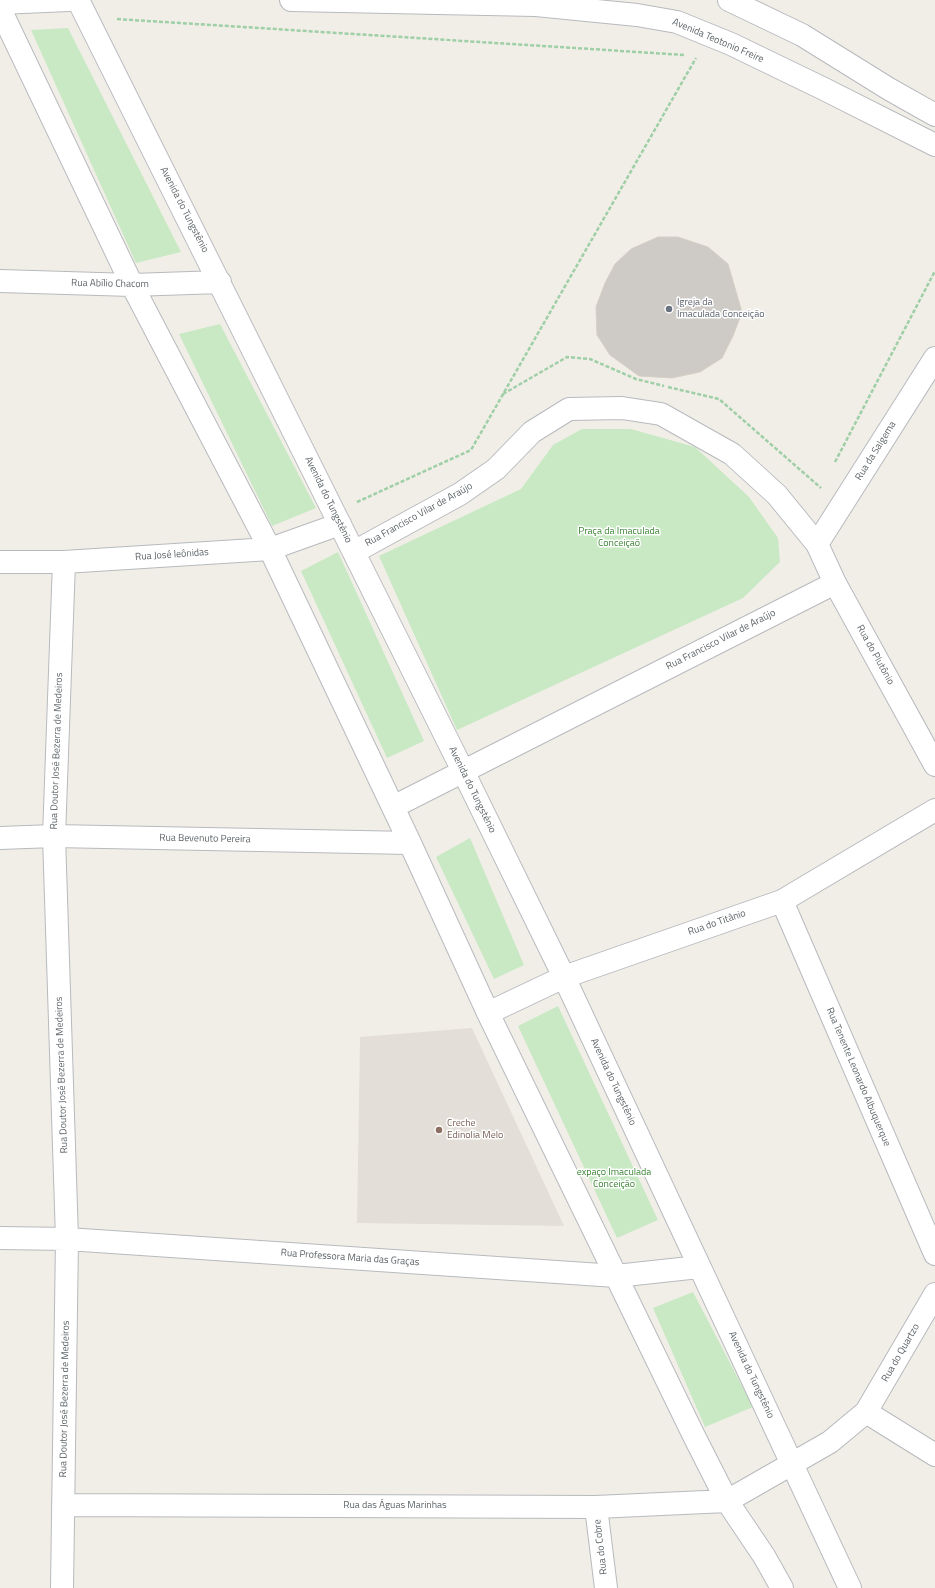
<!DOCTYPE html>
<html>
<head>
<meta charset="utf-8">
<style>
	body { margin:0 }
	canvas { display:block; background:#f1eee7 }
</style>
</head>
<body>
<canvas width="935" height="1588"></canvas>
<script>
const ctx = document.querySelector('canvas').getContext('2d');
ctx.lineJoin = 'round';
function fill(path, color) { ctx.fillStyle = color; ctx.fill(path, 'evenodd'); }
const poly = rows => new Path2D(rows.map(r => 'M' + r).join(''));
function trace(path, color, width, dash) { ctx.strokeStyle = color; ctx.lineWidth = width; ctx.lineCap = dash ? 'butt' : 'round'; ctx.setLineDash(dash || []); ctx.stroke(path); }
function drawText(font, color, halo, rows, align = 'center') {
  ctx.font = font + ' "Titillium Web",sans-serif'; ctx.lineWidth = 3; ctx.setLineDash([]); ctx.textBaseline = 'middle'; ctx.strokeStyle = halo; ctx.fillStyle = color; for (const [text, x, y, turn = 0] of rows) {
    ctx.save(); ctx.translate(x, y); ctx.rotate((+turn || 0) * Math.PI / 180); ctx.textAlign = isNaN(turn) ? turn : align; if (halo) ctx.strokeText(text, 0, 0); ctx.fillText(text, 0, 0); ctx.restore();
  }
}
fill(poly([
	[472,1028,564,1226,357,1223,360,1037]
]), '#e3dfd8');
fill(poly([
	[68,28,181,252,136,263,31,30],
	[220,324,316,508,272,526,179,334],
	[582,429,631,429,695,447,749,497,778,538,780,562,743,598,457,730,379,556,521,489,553,445],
	[338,552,424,741,387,758,301,571],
	[470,838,524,965,494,979,436,857],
	[558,1006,658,1220,617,1238,518,1026],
	[693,1292,753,1407,705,1427,653,1308]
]), '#c8e9c4');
const building = poly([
	[658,237,678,237,708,247,728,264,742,312,733,336,722,358,700,372,672,378,639,376,610,355,597,335,596,307,605,283,615,264,631,249,658,237]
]);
fill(building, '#cecbc6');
trace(building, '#d6cfc5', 1);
const minor = poly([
	[78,0,463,771,564,977,850,1588],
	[0,9,132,285,270,549,410,843,488,1013,694,1436,727,1501,764,1556,782,1588],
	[0,281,132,285,220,282],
	[817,544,935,358],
	[354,552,460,494,496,469,532,432,569,409,622,408,661,414,732,454,777,495,817,544,835,583,935,765],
	[0,562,64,562,270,549,340,524],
	[393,807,835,583],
	[0,838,54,836,410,843],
	[782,901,935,1254],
	[488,1013,564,977,782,901,935,810],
	[0,1238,67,1239,616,1276,699,1267],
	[866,1412,935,1455],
	[63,1505,596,1507,727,1501,830,1442,866,1412,935,1294],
	[596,1507,606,1588],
	[62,1588,67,1239,54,836,64,562]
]);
const tertiary = poly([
	[291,0,536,5,637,15,677,22,731,44,824,89,935,145],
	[729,0,802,35,889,89,935,115],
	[0,3,69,0]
]);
trace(minor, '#b7babe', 24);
trace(tertiary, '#b7babe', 24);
trace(poly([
	[117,19,685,55],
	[668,387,719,399,821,488],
	[503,394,567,357,590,359,636,379,664,386],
	[835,462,935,271],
	[357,502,471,450,696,58]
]), '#9fcfa6', 2.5, [4, 2]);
trace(minor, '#fff', 22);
trace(tertiary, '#fff', 22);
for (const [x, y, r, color] of [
	[669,309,4,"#6b7280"],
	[439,1130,4,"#8d6e63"]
]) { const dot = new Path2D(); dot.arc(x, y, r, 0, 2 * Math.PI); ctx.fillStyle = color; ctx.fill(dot); trace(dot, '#fff', 1.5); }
drawText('10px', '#5e6468', '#fff', [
	["Avenida Teotonio Freire",718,41,23],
	["Avenida do Tungstênio",184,210,63],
	["Rua Abílio Chacom",110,284,1],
	["Rua da Salgema",876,451,-58],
	["Avenida do Tungstênio",328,500,64],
	["Rua Francisco Vilar de Araújo",419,515,-29],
	["Rua José leônidas",172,555,-4],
	["Rua Francisco Vilar de Araújo",721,640,-27],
	["Rua do Plutônio",875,655,61],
	["Rua Doutor José Bezerra de Medeiros",57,751,-88],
	["Avenida do Tungstênio",472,790,64],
	["Rua Bevenuto Pereira",205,839,1],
	["Rua do Titânio",717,923,-19],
	["Rua Doutor José Bezerra de Medeiros",62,1075,-92],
	["Rua Tenente Leonardo Albuquerque",858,1077,67],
	["Avenida do Tungstênio",613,1082,65],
	["Rua Professora Maria das Graças",350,1258,4],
	["Rua do Quartzo",901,1353,-60],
	["Avenida do Tungstênio",751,1375,65],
	["Rua Doutor José Bezerra de Medeiros",65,1399,-89],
	["Rua das Águas Marinhas",395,1506],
	["Rua do Cobre",601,1547,-97]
]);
drawText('10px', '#5b616d', '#fff', [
	["Igreja da",677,303],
	["Imaculada Conceição",677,315]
], 'left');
drawText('10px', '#398232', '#fff', [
	["Praça da Imaculada",619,532],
	["Conceiçaõ",619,544],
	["expaço Imaculada",614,1173],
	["Conceição",614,1185]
]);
drawText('10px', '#785e54', '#fff', [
	["Creche",447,1124],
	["Edinolia Melo",447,1136]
], 'left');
</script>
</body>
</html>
